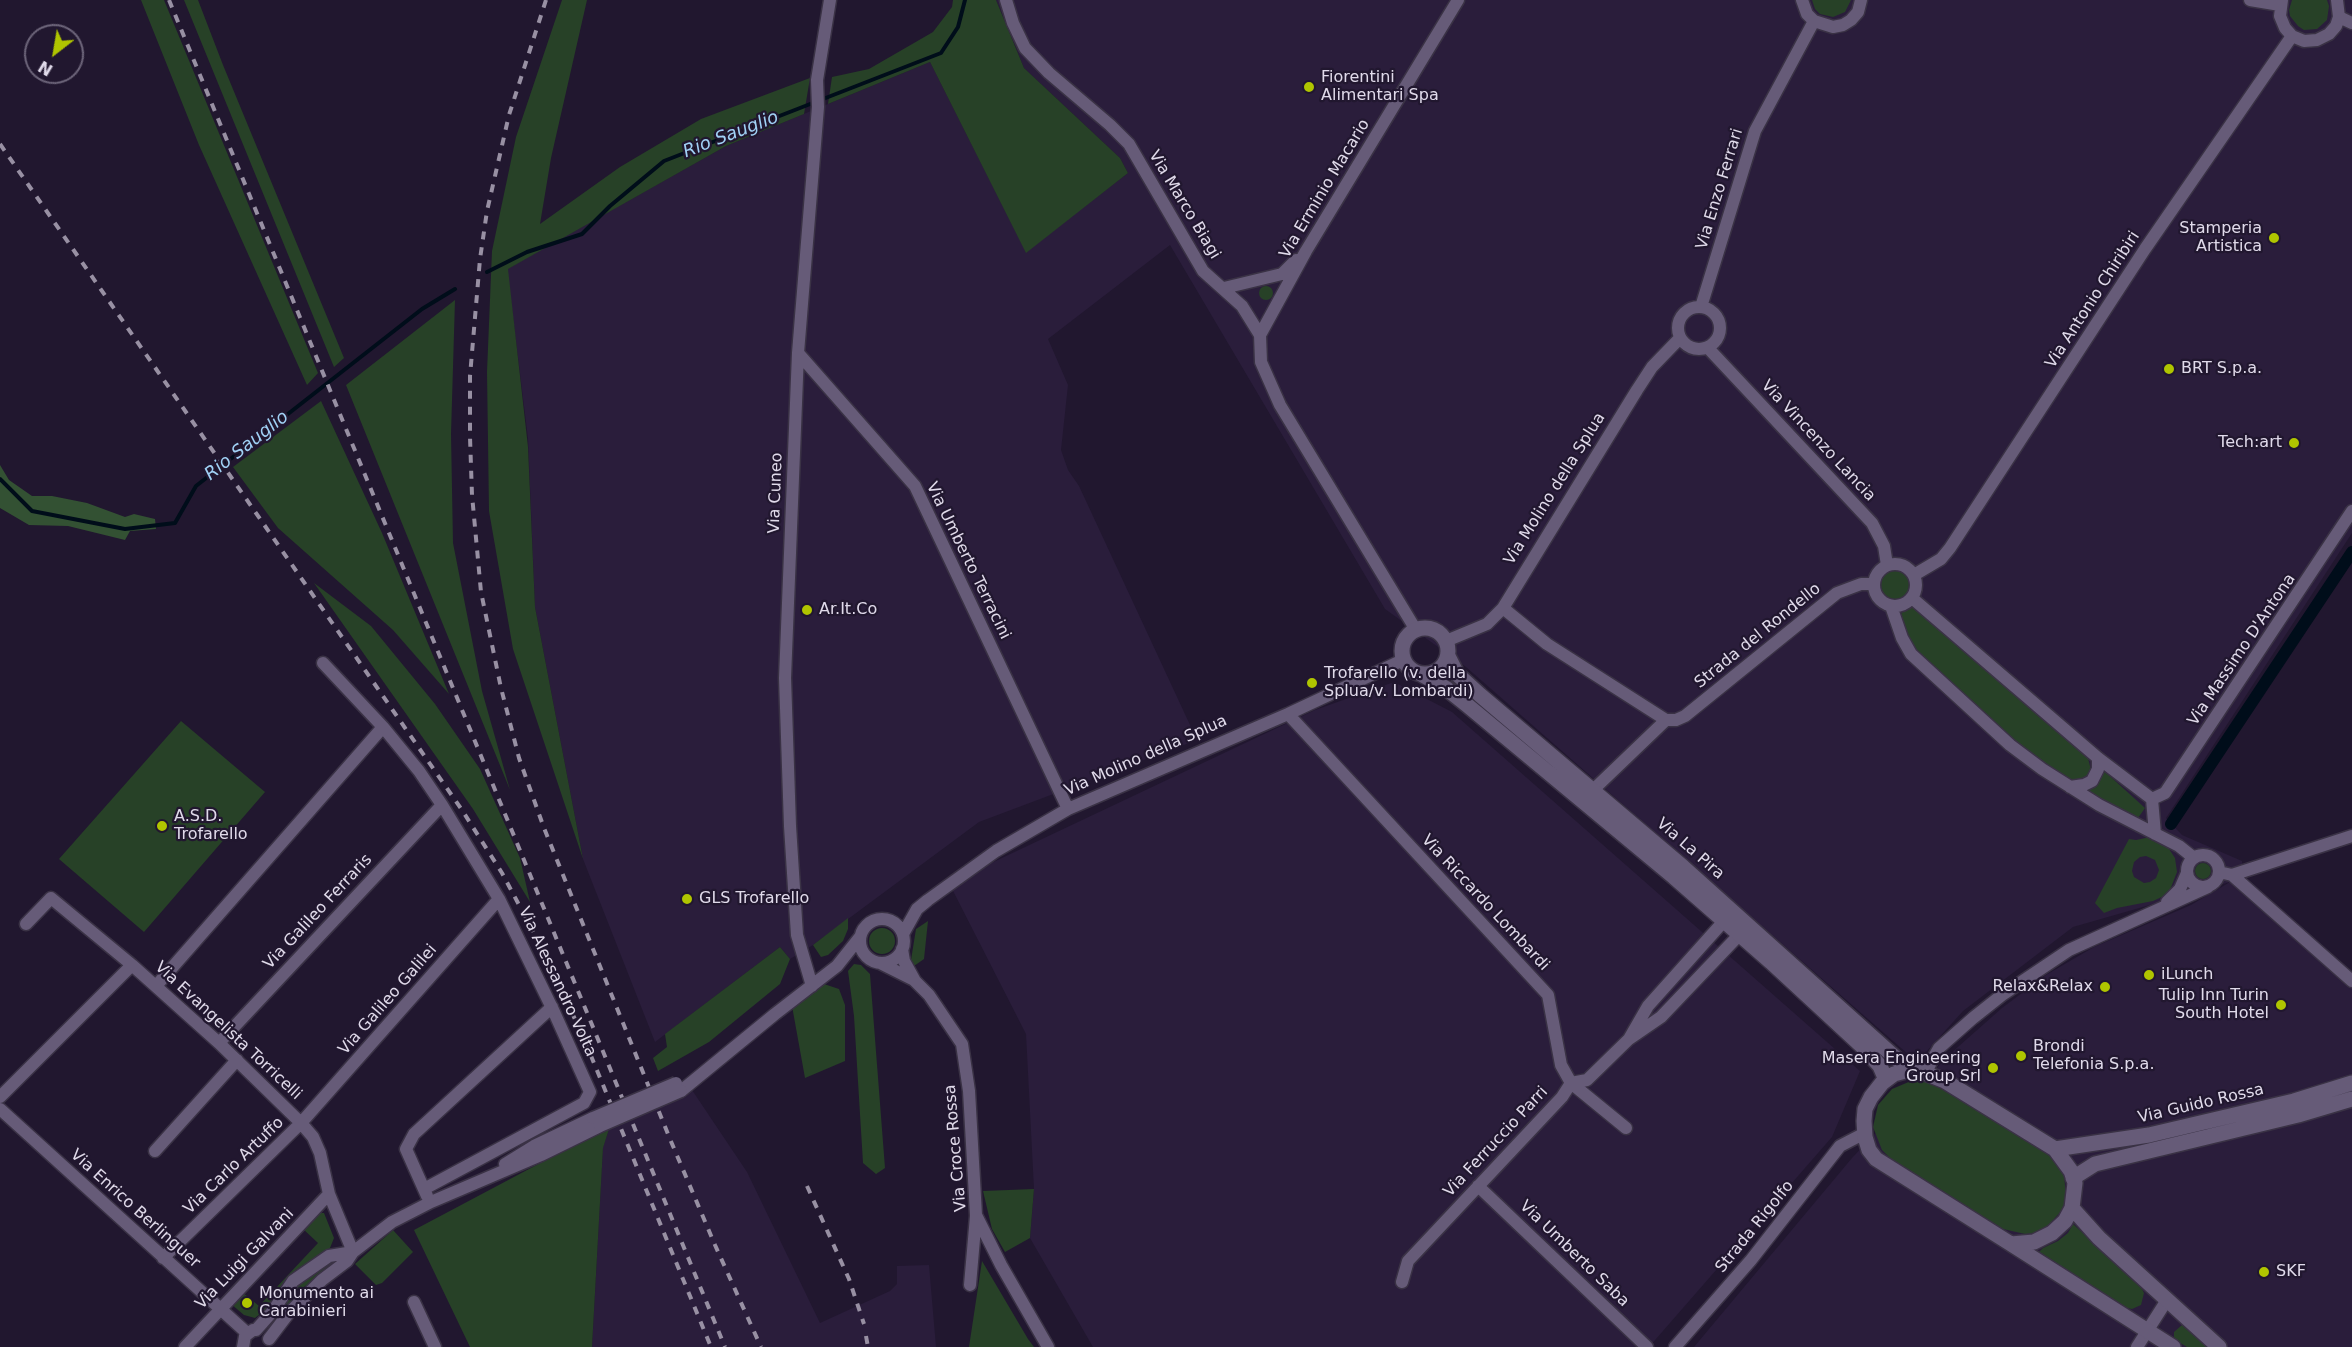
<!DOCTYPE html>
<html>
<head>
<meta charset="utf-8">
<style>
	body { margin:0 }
	#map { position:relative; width:2352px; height:1347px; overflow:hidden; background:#21172f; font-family:"DejaVu Sans",sans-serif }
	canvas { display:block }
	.north { position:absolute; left:24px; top:24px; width:60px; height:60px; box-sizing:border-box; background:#21172f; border:2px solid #6d657a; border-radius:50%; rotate:211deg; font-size:16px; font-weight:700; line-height:24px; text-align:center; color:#e0daea }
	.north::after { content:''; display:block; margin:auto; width:21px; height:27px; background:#b0c500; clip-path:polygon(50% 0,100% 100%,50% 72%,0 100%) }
</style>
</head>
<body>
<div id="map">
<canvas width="2352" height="1347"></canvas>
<div class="north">N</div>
</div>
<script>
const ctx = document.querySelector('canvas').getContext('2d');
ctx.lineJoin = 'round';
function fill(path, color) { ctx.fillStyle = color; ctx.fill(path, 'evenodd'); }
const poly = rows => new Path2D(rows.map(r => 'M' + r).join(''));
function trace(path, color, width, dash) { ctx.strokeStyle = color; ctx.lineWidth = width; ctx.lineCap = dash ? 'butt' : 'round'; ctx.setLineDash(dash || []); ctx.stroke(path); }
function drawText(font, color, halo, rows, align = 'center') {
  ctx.font = font + ' "DejaVu Sans",sans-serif'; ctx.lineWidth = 4.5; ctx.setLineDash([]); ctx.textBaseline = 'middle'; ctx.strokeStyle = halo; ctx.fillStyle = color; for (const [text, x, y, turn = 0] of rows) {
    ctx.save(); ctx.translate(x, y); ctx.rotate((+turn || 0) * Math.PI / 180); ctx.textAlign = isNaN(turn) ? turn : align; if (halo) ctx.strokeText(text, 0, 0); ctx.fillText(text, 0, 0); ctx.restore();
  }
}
fill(poly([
	[996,0,2352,0,2352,533,2166,818,2182,835,2242,861,2243,877,2352,987,2352,1347,1694,1347,1852,1158,1950,1054,2002,1008,2046,975,2094,947,2191,905,2230,882,2073,927,1963,1011,1917,1062,1466,667,1385,609,1170,245,1048,339,1068,385,1061,450,1068,470,1079,486,1197,740,979,822,813,945,790,959,780,947,655,1042,583,859,535,607,528,438,507,269,726,146,930,62,1026,252,1128,173,1120,158,1024,68],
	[1394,682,1452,712,1860,1071,1832,1137,1649,1347,1093,1347,1030,1238,1034,1189,1026,1034,949,883,1315,710],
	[692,1090,747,1172,820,1323,890,1291,897,1284,897,1266,929,1265,936,1347,592,1347,603,1147,610,1126]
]), '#2a1d3b');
fill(poly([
	[141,0,164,0,318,373,307,385,199,145],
	[184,0,198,0,223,65,344,358,334,367],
	[562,0,587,0,551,158,540,224,620,167,701,119,810,78,804,114,726,146,508,269,528,447,535,607,583,859,513,649,489,511,487,372,492,251,516,137],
	[953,0,996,0,1024,68,1120,158,1128,173,1026,253,930,62,828,104,832,77,869,69,933,32,952,7],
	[1812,0,1851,0,1845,12,1833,17,1820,14,1815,9],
	[2292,0,2327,0,2329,6,2327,20,2317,29,2304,30,2298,26,2290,16,2289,10],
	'1259 293a7 7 0 1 1 14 0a7 7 0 1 1-14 0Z',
	[455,300,451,434,453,543,482,691,510,790,346,385],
	[321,401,382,533,449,694,393,630,278,528,233,467],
	'1881 585a14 14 0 1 1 28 0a14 14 0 1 1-28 0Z',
	[314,583,371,626,435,704,480,769,520,858,530,902,473,809],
	[1908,607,1912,607,1922,614,2088,758,2091,770,2086,780,2072,781,2018,745,1931,668,1913,645,1900,616,1904,609],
	[181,721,265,792,144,932,59,859],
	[2102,769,2145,808,2138,818,2086,791,2091,789,2097,780],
	[2150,837,2161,841,2169,849,2175,858,2177,872,2170,890,2164,896,2153,901,2117,908,2104,913,2095,903,2129,839,2136,840],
	[2146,856,2155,860,2159,870,2156,878,2150,882,2144,883,2134,877,2132,871,2134,862,2140,857],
	'2195 871a8 8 0 1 1 16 0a8 8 0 1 1-16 0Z',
	[848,918,848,929,843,941,828,955,821,957,813,945],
	[928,921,924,959,914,966,911,960,916,929],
	'869 941a13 13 0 1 1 26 0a13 13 0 1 1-26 0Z',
	[780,947,790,959,780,984,709,1042,658,1071,653,1058,667,1047,665,1034],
	[854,964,861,965,870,974,885,1168,876,1174,863,1163,854,1016,848,971],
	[824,984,839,989,845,1005,845,1061,805,1078,792,1006],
	[1922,1080,1937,1086,2053,1157,2064,1175,2066,1196,2063,1209,2046,1228,2036,1233,2025,1234,2003,1229,1890,1158,1882,1150,1873,1127,1878,1105,1892,1089,1911,1081],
	[610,1126,603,1148,592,1347,470,1347,414,1230],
	[1034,1189,1030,1238,1005,1252,992,1229,983,1191],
	[316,1213,324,1213,334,1238,330,1248,296,1270,277,1292,265,1310,255,1318,244,1315,231,1304,242,1292,259,1306,318,1243,302,1228],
	[2073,1224,2141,1287,2144,1293,2141,1305,2132,1309,2127,1308,2039,1252,2043,1248,2058,1241,2068,1233],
	[393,1230,413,1252,382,1283,376,1285,355,1264],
	[339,1260,303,1288,276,1320,273,1317,296,1284,328,1261],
	[982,1261,1028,1339,1034,1347,969,1347],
	[2182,1325,2207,1347,2187,1347,2177,1341,2174,1337,2174,1332]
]), '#274127');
fill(poly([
	[0,465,9,480,32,496,52,496,87,503,125,517,134,514,155,519,156,529,130,531,125,540,68,526,29,525,0,508]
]), '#335133');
trace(poly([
	[487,272,527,252,582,234,610,206,664,161,941,53,958,27,965,0],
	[0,479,32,511,125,529,175,523,196,486,422,309,455,289]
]), '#000d1a', 4);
trace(poly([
	[2171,824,2352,552]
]), '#000d1a', 12);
const minor = poly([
	[1006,0,1013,23,1025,48,1049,73,1110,125,1129,144,1203,271,1242,306,1260,335,1261,362,1280,405,1416,630],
	[1802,0,1807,14,1814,21,1833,27,1843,25,1851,20,1858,12,1861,0],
	[2250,0,2280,5],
	[2282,0,2280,16,2285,28,2292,36,2304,41,2317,40,2329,34,2336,26,2339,17,2337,0],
	[2339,17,2352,23],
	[1224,288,1282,274,1296,260],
	'1678 328a21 21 0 1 1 42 0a21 21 0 1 1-42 0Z',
	[1701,307,1755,131,1814,21],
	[1260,335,1306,251,1458,0],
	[1708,348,1872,523,1884,546,1887,565],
	[798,353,915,486,1068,809],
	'1874 585a21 21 0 1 1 42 0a21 21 0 1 1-42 0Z',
	[1914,575,1941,559,1950,548,2145,249,2292,36],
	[1912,598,2098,758,2152,799,2155,834],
	[1891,606,1902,638,1911,654,2010,745,2042,769,2099,805,2179,846,2194,858],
	[1503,608,1547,644,1666,720,1676,720,1685,716,1837,593,1861,584,1874,584],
	[1446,641,1487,624,1503,608,1637,390,1652,367,1680,338],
	[1288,714,1548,995,1561,1065,1571,1083,1626,1128],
	[383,727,419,771,442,805,499,899,554,1012,590,1092,584,1103,424,1189],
	[2070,787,2084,785,2092,781,2098,769,2098,758],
	[1593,790,1666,720],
	[2152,799,2165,793,2352,511],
	'2187 871a16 16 0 1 1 32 0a16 16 0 1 1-32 0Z',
	[2219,872,2232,875,2352,981],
	[2232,875,2352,836],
	[2167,902,2180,889,2187,873],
	'860 941a22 22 0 1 1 44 0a22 22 0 1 1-44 0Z',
	[1724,921,1648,1006,1629,1039,1661,1017,1740,934],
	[26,924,51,898,132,965,219,1043,301,1123,313,1137,320,1153,329,1194,353,1252],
	[903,934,917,909,928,900,996,851,1068,809,1288,714,1403,660],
	[902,949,904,961,915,981,929,995,962,1044,969,1091,976,1215,1001,1265,1048,1347],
	[880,963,914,980],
	[156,986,383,727,323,663],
	[812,986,797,935,790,826,785,678,798,353,818,107,817,80,830,0],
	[219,1043,442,805],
	[1925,1073,1939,1048,1973,1018,2002,995,2069,950,2208,887],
	[681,1091,775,1014,837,966,860,937],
	[0,1097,132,965],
	[0,1109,247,1333],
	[155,1151,237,1060],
	[505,1164,534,1146,593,1118],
	[1478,1186,1647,1347],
	[427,1196,406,1149,414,1134,552,1007],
	[163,1258,301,1123,499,899],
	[1402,1282,1408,1261,1562,1097,1571,1083,1587,1080,1629,1039],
	[970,1285,976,1216],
	[414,1302,435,1347],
	[256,1330,273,1311,293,1281,329,1256,353,1252],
	[269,1339,288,1314,322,1280,347,1261,353,1252,392,1222,431,1202,541,1155,600,1126],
	[185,1347,329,1194],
	[243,1347,245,1336,253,1330],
	[1675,1347,1751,1260,1840,1146,1865,1133],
	[2137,1347,2167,1300]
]);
const tertiary = poly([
	'1402 651a23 23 0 1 1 46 0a23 23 0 1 1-46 0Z',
	[1448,656,1457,674,1480,695,1683,867,1909,1070],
	[1421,674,1447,689,1467,705,1674,877,1771,962,1864,1048,1880,1066,1886,1080],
	[1909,1070,1925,1073,1945,1081,2055,1149,2071,1171,2075,1183,2072,1208,2065,1221,2052,1233,2034,1242,2011,1244,1876,1159,1869,1150,1865,1137,1864,1121,1865,1109,1871,1097,1882,1083,1894,1074,1909,1070],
	[2055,1149,2149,1135,2294,1101,2352,1083],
	[2073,1178,2095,1164,2298,1115,2352,1099],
	[2072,1208,2099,1238,2219,1347],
	[2011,1244,2173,1347]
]);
trace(minor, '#3a3245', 15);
trace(tertiary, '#3a3245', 18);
trace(minor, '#665b78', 12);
trace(tertiary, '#665b78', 15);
trace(poly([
	[169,0,725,1347],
	[546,0,509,115,487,211,480,259,470,376,470,437,472,495,481,592,501,688,519,758,544,828,670,1139,715,1245,761,1347],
	[0,144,462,810,502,873,533,931,582,1034,711,1347],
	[807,1186,849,1279,864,1324],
	[866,1336,868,1347]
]), '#9890a3', 4, [8, 8]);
const minorBridge = poly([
	[593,1118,676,1083],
	[600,1126,681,1091]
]);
trace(minorBridge, '#3a3245', 15, []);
trace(minorBridge, '#665b78', 12);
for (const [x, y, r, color] of [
	[1309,87,6,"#b0c500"],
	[2274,238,6,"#b0c500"],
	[2169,369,6,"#b0c500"],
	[2294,443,6,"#b0c500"],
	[807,610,6,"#b0c500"],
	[1312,683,6,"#b0c500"],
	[162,826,6,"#b0c500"],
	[687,899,6,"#b0c500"],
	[2149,975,6,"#b0c500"],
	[2105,987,6,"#b0c500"],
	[2281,1005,6,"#b0c500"],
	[2021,1056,6,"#b0c500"],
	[1993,1068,6,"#b0c500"],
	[2264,1272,6,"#b0c500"],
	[247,1303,6,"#b0c500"]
]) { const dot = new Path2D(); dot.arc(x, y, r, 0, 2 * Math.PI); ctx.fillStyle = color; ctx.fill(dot); trace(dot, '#21172f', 2); }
drawText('16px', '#e0daea', '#21172f', [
	["Fiorentini",1321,78],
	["Alimentari Spa",1321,96],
	["Stamperia",2262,229,"right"],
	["Artistica",2262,247,"right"],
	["BRT S.p.a.",2181,369],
	["Tech:art",2282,443,"right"],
	["Ar.It.Co",819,610],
	["Trofarello (v. della",1324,674],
	["Splua/v. Lombardi)",1324,692],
	["A.S.D.",174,817],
	["Trofarello",174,835],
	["GLS Trofarello",699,899],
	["iLunch",2161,975],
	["Relax&Relax",2093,987,"right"],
	["Tulip Inn Turin",2269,996,"right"],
	["South Hotel",2269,1014,"right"],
	["Brondi",2033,1047],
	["Telefonia S.p.a.",2033,1065],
	["Masera Engineering",1981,1059,"right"],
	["Group Srl",1981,1077,"right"],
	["SKF",2276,1272],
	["Monumento ai",259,1294],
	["Carabinieri",259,1312]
], 'left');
drawText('16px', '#e0daea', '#21172f', [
	["Via Erminio Macario",1325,189,-59],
	["Via Enzo Ferrari",1720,189,-73],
	["Via Marco Biagi",1184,205,59],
	["Via Antonio Chiribiri",2093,300,-57],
	["Via Vincenzo Lancia",1818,441,47],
	["Via Molino della Splua",1555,489,-58],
	["Via Cuneo",776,493,-88],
	["Via Umberto Terracini",968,561,64],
	["Strada del Rondello",1758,636,-39],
	["Via Massimo D'Antona",2242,650,-56],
	["Via Molino della Splua",1146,756,-24],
	["Via La Pira",1690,849,41],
	["Via Riccardo Lombardi",1485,903,47],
	["Via Galileo Ferraris",318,912,-47],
	["Via Alessandro Volta",557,982,65],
	["Via Galileo Galilei",388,1000,-49],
	["Via Evangelista Torricelli",228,1031,43],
	["Via Guido Rossa",2201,1104,-13],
	["Via Ferruccio Parri",1496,1142,-47],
	["Via Croce Rossa",956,1148,-95],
	["Via Carlo Artuffo",234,1166,-44],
	["Via Enrico Berlinguer",135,1209,42],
	["Strada Rigolfo",1755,1227,-51],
	["Via Umberto Saba",1574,1254,44],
	["Via Luigi Galvani",245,1259,-46]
]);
drawText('italic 18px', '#a0d1f5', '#21172f', [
	["Rio Sauglio",731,135,-21],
	["Rio Sauglio",247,446,-38]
]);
</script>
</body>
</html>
